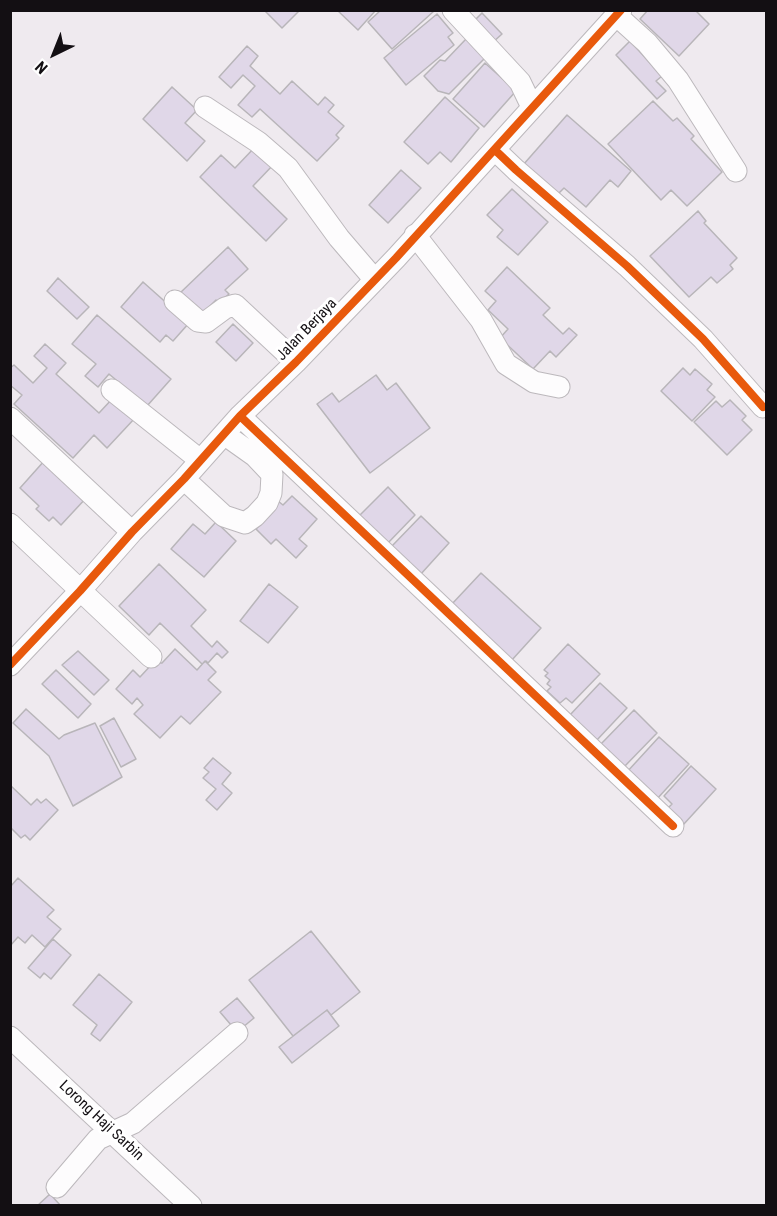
<!DOCTYPE html>
<html>
<head>
<meta charset="utf-8">
<style>
	body { margin:0 }
	#map { position:relative; width:777px; height:1216px; overflow:hidden; background:#efeaef; font-family:"Roboto Condensed",sans-serif }
	canvas { display:block }
	.frame { position:absolute; inset:0; border:12px solid #130f13; pointer-events:none }
	.north { position:absolute; left:24px; top:24px; width:60px; height:60px; -webkit-text-stroke:4px #fff; paint-order:stroke; rotate:223deg; font-size:16px; font-weight:700; line-height:24px; text-align:center; color:#130f13 }
	.north::after { content:''; display:block; margin:auto; width:21px; height:27px; background:#130f13; clip-path:polygon(50% 0,100% 100%,50% 72%,0 100%) }
</style>
</head>
<body>
<div id="map">
<canvas width="777" height="1216"></canvas>
<div class="frame"></div>
<div class="north">N</div>
</div>
<script>
const ctx = document.querySelector('canvas').getContext('2d');
ctx.lineJoin = 'round';
function fill(path, color) { ctx.fillStyle = color; ctx.fill(path, 'evenodd'); }
const poly = rows => new Path2D(rows.map(r => 'M' + r).join(''));
function trace(path, color, width, dash) { ctx.strokeStyle = color; ctx.lineWidth = width; ctx.lineCap = dash ? 'butt' : 'round'; ctx.setLineDash(dash || []); ctx.stroke(path); }
function drawText(font, color, halo, rows, align = 'center') {
  ctx.font = font + ' "Roboto Condensed",sans-serif'; ctx.lineWidth = 6; ctx.setLineDash([]); ctx.textBaseline = 'middle'; ctx.strokeStyle = halo; ctx.fillStyle = color; for (const [text, x, y, turn = 0] of rows) {
    ctx.save(); ctx.translate(x, y); ctx.rotate((+turn || 0) * Math.PI / 180); ctx.textAlign = isNaN(turn) ? turn : align; if (halo) ctx.strokeText(text, 0, 0); ctx.fillText(text, 0, 0); ctx.restore();
  }
}
const building = poly([
	[264,10,300,10,282,28,264,10],
	[337,10,376,10,358,30,337,10],
	[381,10,433,10,434,11,392,49,368,22,381,10],
	[648,10,695,10,709,24,679,56,640,19,648,10],
	[482,13,502,34,492,43,473,22,482,13],
	[437,14,453,33,448,37,454,45,406,85,384,58,437,14],
	[466,39,485,58,449,94,438,91,424,76,440,60,445,61,466,39],
	[630,41,662,76,656,81,666,91,657,99,616,55,630,41],
	[247,46,258,56,250,66,280,94,292,81,318,105,325,97,334,105,328,112,344,126,336,135,339,138,317,161,260,109,252,117,238,105,255,86,243,75,231,88,219,77,247,46],
	[485,63,516,91,484,127,453,99,485,63],
	[172,87,197,110,185,123,205,141,187,161,143,119,172,87],
	[445,97,479,128,451,162,440,152,428,164,404,142,445,97],
	[653,101,673,121,677,118,694,136,691,139,722,172,687,206,671,190,661,200,608,144,653,101],
	[567,115,631,171,618,187,610,180,586,207,564,188,557,195,523,165,567,115],
	[256,146,274,164,253,186,287,219,266,241,200,177,221,155,235,168,256,146],
	[401,170,421,188,388,223,369,205,401,170],
	[512,189,548,222,518,255,497,237,503,230,487,215,512,189],
	[698,211,706,221,704,223,737,258,730,265,733,269,717,283,711,277,689,297,650,256,698,211],
	[228,247,248,269,225,290,229,294,219,303,216,300,201,315,180,293,228,247],
	[507,267,550,308,543,315,563,334,569,328,577,335,556,357,550,351,533,369,500,338,508,329,488,310,496,301,485,291,507,267],
	[58,278,89,307,77,319,47,291,58,278],
	[143,282,189,323,173,341,166,335,160,342,121,307,143,282],
	[97,315,171,379,147,406,109,374,98,387,85,376,96,364,72,344,97,315],
	[233,324,253,343,236,361,216,342,233,324],
	[45,344,66,363,56,374,99,413,113,398,135,418,107,448,94,435,73,458,14,404,22,395,10,385,10,368,14,365,33,383,47,368,34,356,45,344],
	[683,368,690,375,695,369,712,384,707,390,715,397,692,421,661,391,683,368],
	[376,375,387,390,396,383,430,428,370,473,317,404,332,393,339,402,376,375],
	[730,400,746,416,742,420,752,430,727,455,694,422,716,401,722,407,730,400],
	[45,460,87,497,61,525,53,517,49,521,36,509,39,506,20,488,45,460],
	[388,487,415,515,386,545,358,517,388,487],
	[292,496,317,519,299,539,307,546,296,558,276,539,271,544,256,529,270,514,278,501,283,505,292,496],
	[421,516,449,543,420,575,391,547,421,516],
	[216,522,236,541,204,577,171,549,193,524,205,534,216,522],
	[159,564,206,610,191,626,212,647,217,641,228,652,222,658,217,653,208,663,206,661,202,664,160,623,149,635,119,606,159,564],
	[481,573,541,628,511,661,451,605,481,573],
	[269,584,298,607,268,643,240,621,269,584],
	[568,644,600,674,572,703,566,698,560,703,547,691,551,687,547,684,550,680,545,676,548,673,544,670,568,644],
	[175,649,197,670,205,661,216,672,208,680,221,692,190,724,181,716,160,738,134,714,143,705,137,698,132,704,116,689,133,670,140,677,153,663,162,663,175,649],
	[78,651,109,680,94,695,62,665,78,651],
	[56,670,91,704,78,718,42,684,56,670],
	[600,683,627,708,596,741,569,716,600,683],
	[26,709,59,739,64,735,95,723,122,777,73,806,49,756,13,723,26,709],
	[634,710,657,733,623,768,600,745,634,710],
	[114,718,136,759,121,767,100,726,114,718],
	[659,737,689,764,656,800,626,773,659,737],
	[213,758,231,773,222,784,232,793,217,810,206,800,216,789,203,778,209,772,204,768,213,758],
	[691,766,716,789,683,825,666,810,672,804,664,796,691,766],
	[10,785,31,805,37,799,41,803,46,799,58,810,30,840,25,835,21,838,10,827,10,785],
	[18,878,54,910,47,917,61,929,45,947,32,935,25,943,18,937,10,946,10,887,18,878],
	[311,931,360,992,331,1015,327,1010,293,1036,249,980,311,931],
	[53,939,71,955,51,979,44,973,40,978,28,968,53,939],
	[99,974,132,1002,100,1041,91,1034,97,1025,73,1005,99,974],
	[237,998,254,1018,237,1032,220,1012,237,998],
	[327,1010,339,1026,292,1063,279,1047,327,1010],
	[50,1194,61,1206,37,1206,50,1194]
]);
fill(building, '#e0d7e8');
trace(building, '#b8b5b9', 1.5);
const minor = poly([
	[453,10,520,82,532,107],
	[616,15,647,43,678,80,736,171],
	[205,107,258,142,288,168,339,238,375,280],
	[495,150,516,170,627,266,703,339,763,407],
	[415,235,481,320,506,364,534,382,559,387],
	[175,301,198,321,206,322,225,308,235,305,296,362],
	[112,390,200,460],
	[240,416,673,826],
	[10,418,132,532],
	[184,479,224,516,245,523,255,516,267,503,271,493,272,474,255,456,224,434],
	[10,524,151,657],
	[10,665,80,591,132,532,184,479,240,416,296,362,396,258,621,10],
	[10,1037,191,1206],
	[57,1187,98,1139,133,1123,237,1033]
]);
trace(minor, '#bcb8bc', 23);
trace(minor, '#fdfcfd', 21);
trace(poly([
	[495,150,516,170,627,266,703,339,763,407],
	[240,416,673,826],
	[10,665,80,591,132,532,184,479,240,416,296,362,396,258,621,10]
]), '#e8590c', 8);
drawText('15px', '#130f13', '#fff', [
	["Jalan Berjaya",307,330,-46],
	["Lorong Haji Sarbin",101,1121,43]
]);
</script>
</body>
</html>
